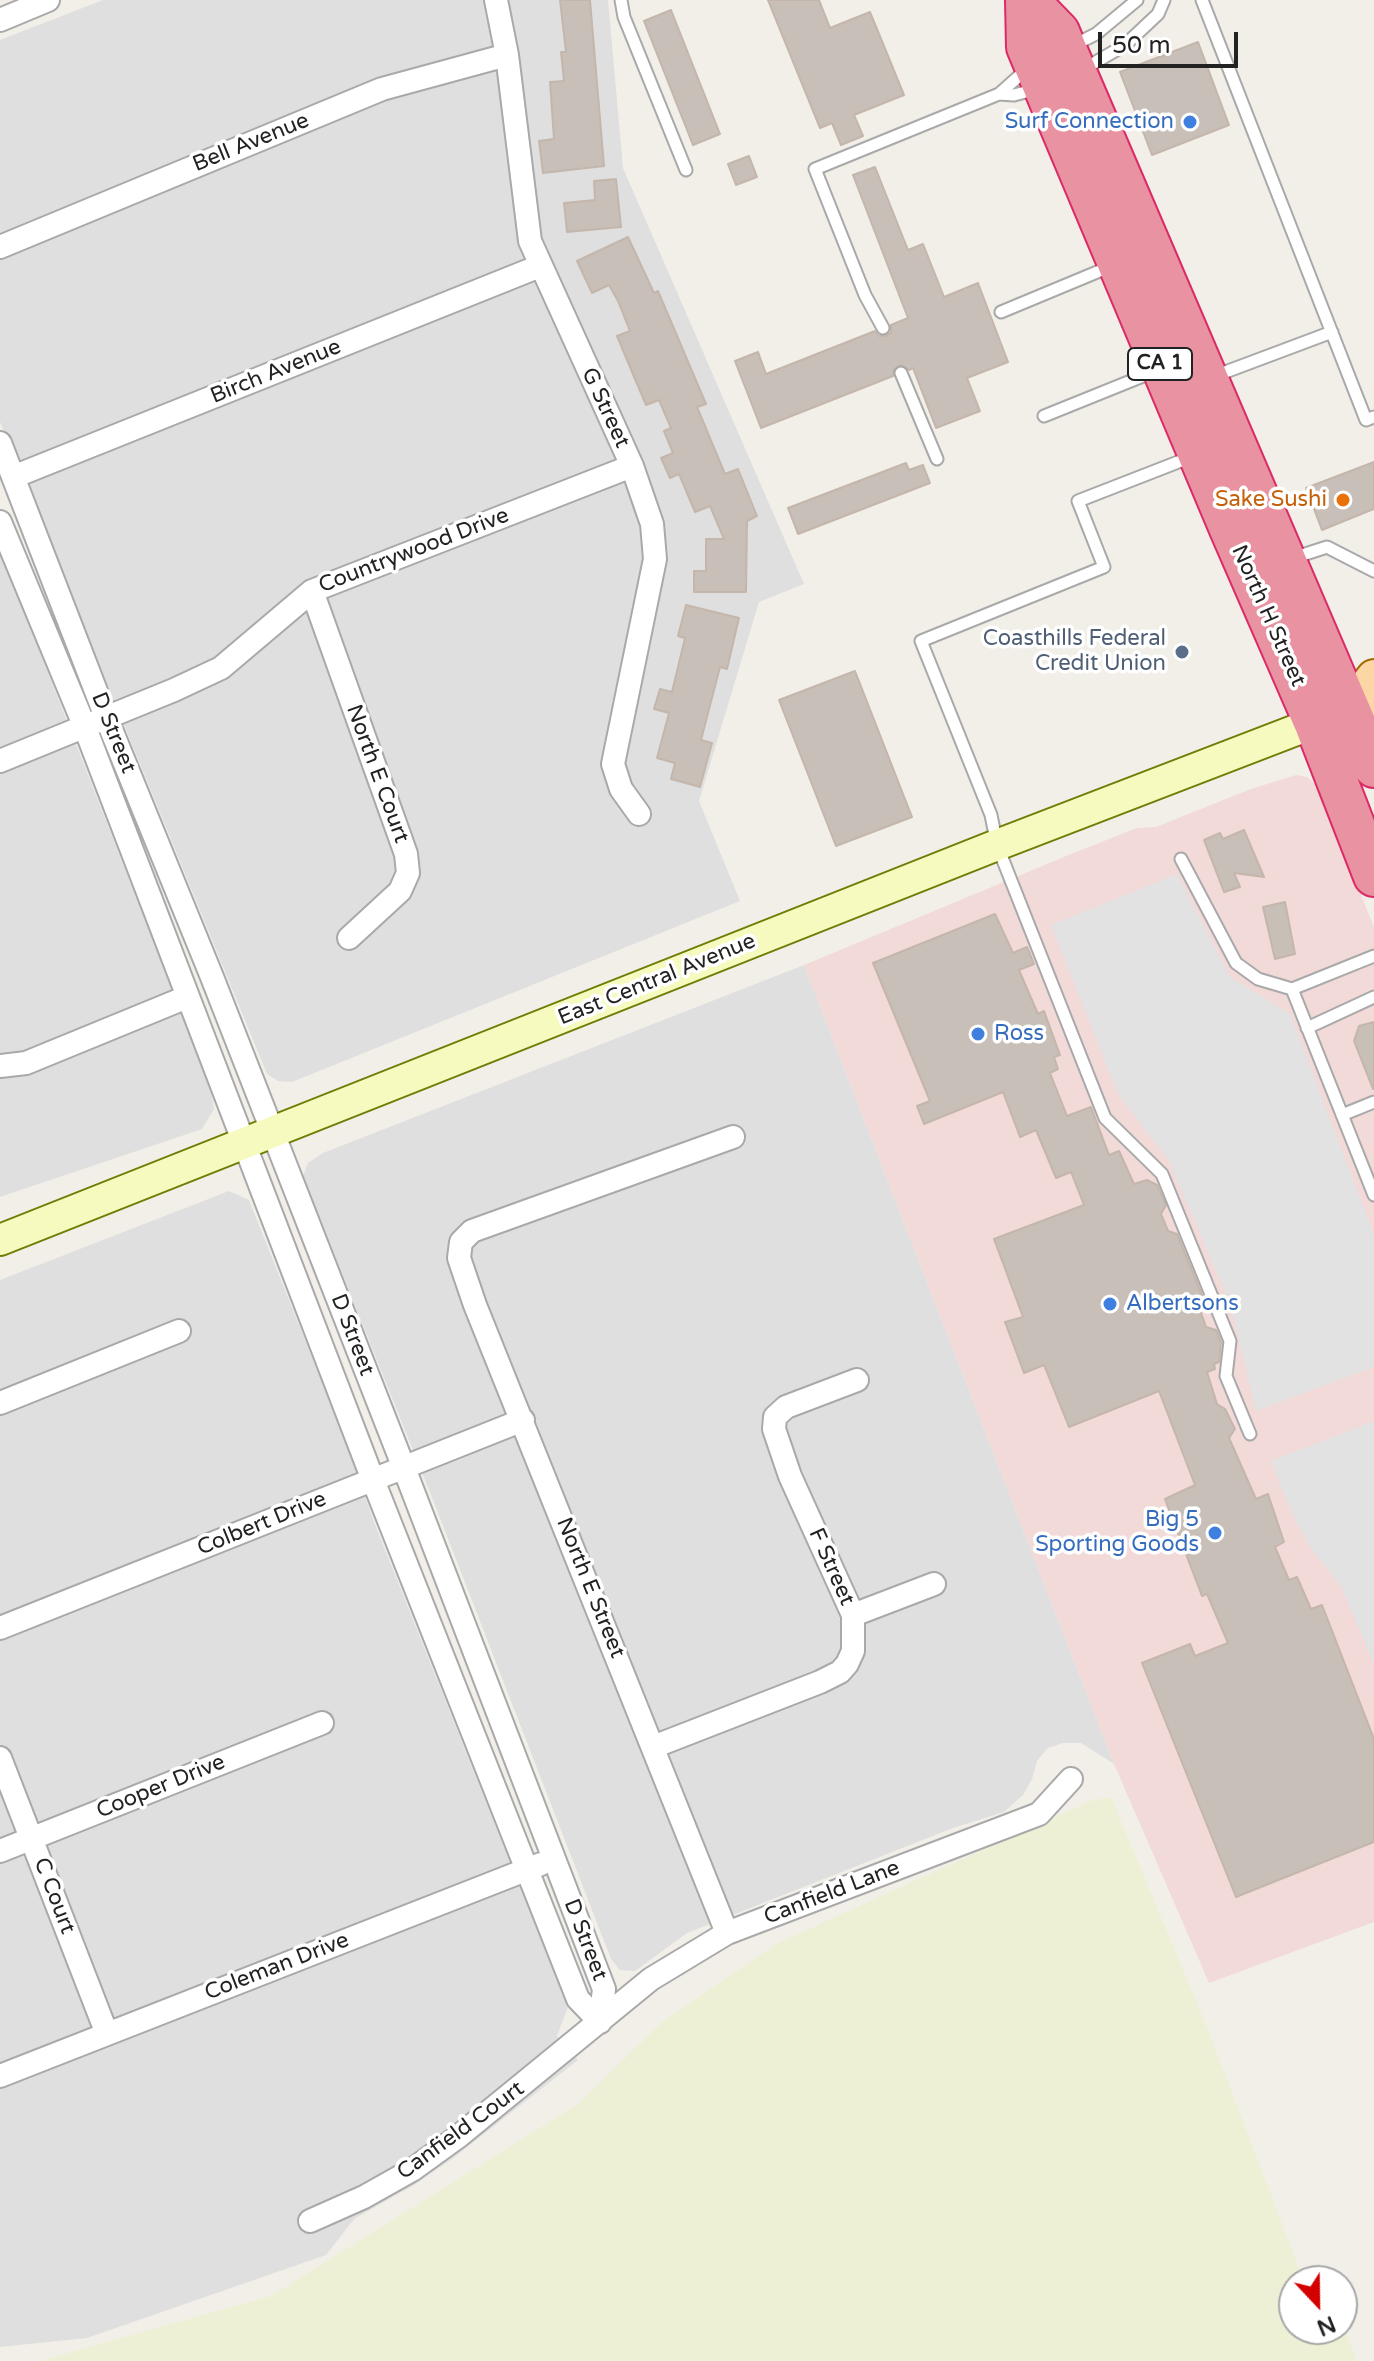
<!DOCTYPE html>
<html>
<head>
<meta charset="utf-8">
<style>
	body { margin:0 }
	#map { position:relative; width:1374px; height:2361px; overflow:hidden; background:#f2efe9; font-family:"Varela Round",sans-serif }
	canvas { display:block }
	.north { position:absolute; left:1278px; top:2265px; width:80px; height:80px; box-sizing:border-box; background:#fff; border:2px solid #a7a7a7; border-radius:50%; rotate:158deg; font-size:22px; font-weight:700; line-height:32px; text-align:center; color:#222 }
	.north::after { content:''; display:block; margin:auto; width:28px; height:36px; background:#d40000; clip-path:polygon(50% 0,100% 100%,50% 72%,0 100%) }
	.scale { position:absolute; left:1098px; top:32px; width:140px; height:36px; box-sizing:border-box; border:4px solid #222; border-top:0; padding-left:10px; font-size:24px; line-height:28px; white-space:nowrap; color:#222; -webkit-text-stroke:6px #fff; paint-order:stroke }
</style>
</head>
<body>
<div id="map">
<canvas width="1374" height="2361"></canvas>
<div class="north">N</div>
<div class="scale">50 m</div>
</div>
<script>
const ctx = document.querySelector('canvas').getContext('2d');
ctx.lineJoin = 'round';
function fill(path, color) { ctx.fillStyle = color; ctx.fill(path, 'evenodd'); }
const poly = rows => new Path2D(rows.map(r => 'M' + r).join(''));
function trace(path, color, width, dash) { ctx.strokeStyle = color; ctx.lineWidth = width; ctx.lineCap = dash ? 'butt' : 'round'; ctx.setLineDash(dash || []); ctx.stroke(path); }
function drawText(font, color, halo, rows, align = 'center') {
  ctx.font = font + ' "Varela Round",sans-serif'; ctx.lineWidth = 7; ctx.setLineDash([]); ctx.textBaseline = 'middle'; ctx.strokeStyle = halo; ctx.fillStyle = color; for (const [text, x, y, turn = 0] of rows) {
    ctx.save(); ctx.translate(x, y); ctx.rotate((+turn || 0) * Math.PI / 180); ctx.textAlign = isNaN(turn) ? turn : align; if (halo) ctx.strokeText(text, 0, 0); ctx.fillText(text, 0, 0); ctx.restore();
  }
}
fill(poly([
	[103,0,608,0,623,168,804,584,759,602,699,801,740,901,292,1082,278,1081,267,1074,0,422,0,40],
	[0,550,210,1086,214,1109,202,1129,0,1197],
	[804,965,1114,1764,1081,1743,1063,1743,1048,1748,1037,1761,1032,1779,1023,1795,1004,1812,953,1828,687,1933,635,1971,620,1970,611,1959,433,1500,303,1176,308,1163,323,1153],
	[229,1191,249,1200,349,1450,374,1522,568,2007,557,2036,578,2060,452,2159,414,2185,354,2219,326,2255,87,2338,0,2347,0,1280]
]), '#e0dfdf');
fill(poly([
	[1296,775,1307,777,1317,786,1374,927,1374,1922,1209,1983,1114,1764,804,965,1071,854,1137,828,1156,827,1248,790]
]), '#f2dad9');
fill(poly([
	[1111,1797,1207,2027,1304,2281,1294,2281,1294,2329,1342,2329,1342,2323,1357,2361,39,2361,271,2296,578,2104,662,2022,776,1944,1090,1801]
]), '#eef0d5');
fill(poly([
	[1177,874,1230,977,1290,1014,1374,1235,1374,1367,1256,1411,1231,1306,1169,1161,1118,1094,1051,925],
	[1374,1421,1374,1664,1341,1586,1312,1550,1293,1516,1271,1461]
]), '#e2e2e2');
const building = poly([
	[560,0,590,0,604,166,543,173,539,141,554,139,550,82,564,81,561,52,566,52,560,0],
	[768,0,819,0,830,28,870,12,904,95,854,115,863,136,841,145,832,123,820,128,768,0],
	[671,10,720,134,693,145,644,21,671,10],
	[1198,42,1229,125,1152,155,1120,72,1198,42],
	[749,156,757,177,736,185,728,164,749,156],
	[875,167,908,250,923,244,944,297,978,283,1008,362,967,378,980,411,936,428,913,368,909,370,901,365,894,369,893,376,761,428,735,361,758,352,766,374,875,331,879,336,886,336,891,332,891,325,908,318,853,175,875,167],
	[616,179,621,227,567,232,564,203,595,200,594,181,616,179],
	[628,237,654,293,658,291,706,404,697,407,725,474,738,469,757,516,747,521,746,592,694,592,694,571,706,571,706,539,724,539,710,506,695,512,679,474,670,478,661,458,673,453,664,431,671,428,659,400,646,405,635,379,617,336,630,331,618,301,609,285,592,293,577,261,628,237],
	[1374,462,1374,509,1322,530,1306,488,1374,462],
	[906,463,909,470,923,465,930,483,798,534,788,508,906,463],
	[686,605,739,618,727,669,720,667,701,740,712,743,700,787,671,779,675,763,657,758,669,713,654,709,660,689,672,692,685,638,678,636,686,605],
	[855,671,912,817,836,846,779,700,855,671],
	[1244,830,1264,877,1234,873,1240,887,1224,892,1204,840,1220,833,1223,839,1244,830],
	[1285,902,1295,954,1275,959,1263,907,1285,902],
	[995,914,1013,953,1027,947,1034,964,1019,970,1038,1014,1044,1011,1060,1055,1054,1057,1058,1069,1050,1073,1067,1116,1091,1107,1109,1155,1119,1151,1134,1184,1147,1180,1157,1185,1166,1205,1161,1214,1168,1231,1177,1234,1204,1300,1200,1310,1206,1327,1216,1330,1221,1342,1219,1362,1214,1364,1215,1369,1207,1372,1217,1404,1225,1409,1235,1429,1229,1438,1256,1499,1268,1494,1284,1542,1275,1547,1289,1580,1297,1577,1311,1609,1322,1605,1374,1739,1374,1842,1236,1897,1142,1663,1190,1644,1195,1656,1228,1643,1207,1594,1202,1596,1165,1499,1195,1485,1159,1391,1069,1427,1044,1365,1024,1373,1005,1322,1023,1317,994,1239,1084,1205,1071,1172,1056,1178,1036,1130,1020,1137,1003,1092,924,1124,917,1106,930,1101,873,963,995,914],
	[1374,1022,1374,1089,1373,1089,1354,1041,1359,1026,1374,1022]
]);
fill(building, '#c7bfb8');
trace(building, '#c4b6ab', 2);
const lane = poly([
	[621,0,624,17,686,170],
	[1202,0,1366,420,1374,417],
	[1072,46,1096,34,1137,0],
	[1082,70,1125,45,1158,14,1164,0],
	[999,94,1028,68],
	[1001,312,1114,265],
	[883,328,865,295,815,169,999,94,1014,95,1037,89],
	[901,373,937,459],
	[1212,377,1332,332],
	[1044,416,1158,370],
	[1191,457,1078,501,1104,567,921,641,991,815,997,845,1105,1118,1162,1174,1230,1341,1226,1376,1250,1434],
	[1290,559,1327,547,1374,571],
	[1181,859,1236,963,1258,979,1292,989,1374,956],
	[1292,989,1374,1195],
	[1307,1028,1374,997],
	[1342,1115,1374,1102]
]);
const street = poly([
	[496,0,507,55,530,241,632,466,652,524,655,559,613,764,621,789,639,814],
	[0,20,48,0],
	[0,247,382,89,507,55],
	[0,443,106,717,212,977,404,1468,604,1989,600,2022],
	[13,477,540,266],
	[0,522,84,725,373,1480,578,1999,600,2022],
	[312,591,406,854,408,873,400,891,349,938],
	[0,761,174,690,221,668,312,591,632,466],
	[0,1066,26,1063,187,997],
	[0,1403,179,1331],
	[853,1615,934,1584],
	[0,1628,523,1420],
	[653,1747,820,1682,840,1672,847,1664,853,1651,853,1615,790,1476,774,1429,775,1417,786,1407,857,1380],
	[0,1758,107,2034],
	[0,1851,322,1723],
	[727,1933,475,1305,459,1258,461,1242,472,1231,733,1137],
	[0,2076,541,1864],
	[310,2221,364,2197,412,2170,459,2136,651,1979,727,1933,1039,1814,1071,1779]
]);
const secondary = poly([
	[0,1240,997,845,1335,715]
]);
const primary = poly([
	[1374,677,1350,708,1374,714]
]);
const highway = poly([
	[1026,0,1027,47,1230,529,1315,724,1374,876],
	[1028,0,1059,32,1066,49,1374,767]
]);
trace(lane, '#a9a9a9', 15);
trace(street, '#a9a9a9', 26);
trace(secondary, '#707d05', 34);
trace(primary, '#a06b00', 38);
trace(highway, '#dc2a67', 44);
trace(lane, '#fff', 11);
trace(street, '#fff', 22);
trace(secondary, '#f7fabf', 30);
trace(primary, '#fcd6a4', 34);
trace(highway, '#e892a2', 40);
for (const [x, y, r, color] of [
	[1190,122,8,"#3f7fe0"],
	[1343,500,8,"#e8710a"],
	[1182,652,8,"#5c6f8a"],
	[978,1034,8,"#3f7fe0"],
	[1110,1304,8,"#3f7fe0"],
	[1215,1533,8,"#3f7fe0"]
]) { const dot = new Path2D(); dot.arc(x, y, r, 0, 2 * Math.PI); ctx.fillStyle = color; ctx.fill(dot); trace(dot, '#fff', 3); }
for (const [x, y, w] of [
	[1160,364,64]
]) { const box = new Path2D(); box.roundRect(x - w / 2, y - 16, w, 32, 6); ctx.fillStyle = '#fff'; ctx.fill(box); trace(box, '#222', 2); }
drawText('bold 20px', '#222', null, [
	["CA 1",1160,364]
]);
drawText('22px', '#366cbe', '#fff', [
	["Surf Connection",1174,122],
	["Ross",994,1034,"left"],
	["Albertsons",1126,1304,"left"],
	["Big 5",1199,1520],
	["Sporting Goods",1199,1545]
], 'right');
drawText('22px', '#222', '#fff', [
	["Bell Avenue",251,143,-22],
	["Birch Avenue",276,372,-22],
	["G Street",605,408,65],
	["Countrywood Drive",414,551,-21],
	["North H Street",1268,616,66],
	["D Street",113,733,68],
	["North E Court",377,774,70],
	["East Central Avenue",657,980,-22],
	["D Street",352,1335,69],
	["Colbert Drive",262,1524,-22],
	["F Street",831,1567,66],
	["North E Street",590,1588,68],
	["Cooper Drive",161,1787,-22],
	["Canfield Lane",832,1893,-21],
	["C Court",54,1896,69],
	["D Street",585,1940,69],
	["Coleman Drive",277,1967,-21],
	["Canfield Court",461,2131,-36]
]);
drawText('22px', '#c56008', '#fff', [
	["Sake Sushi",1327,500]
], 'right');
drawText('22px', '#4e5e75', '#fff', [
	["Coasthills Federal",1166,639],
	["Credit Union",1166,664]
], 'right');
</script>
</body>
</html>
